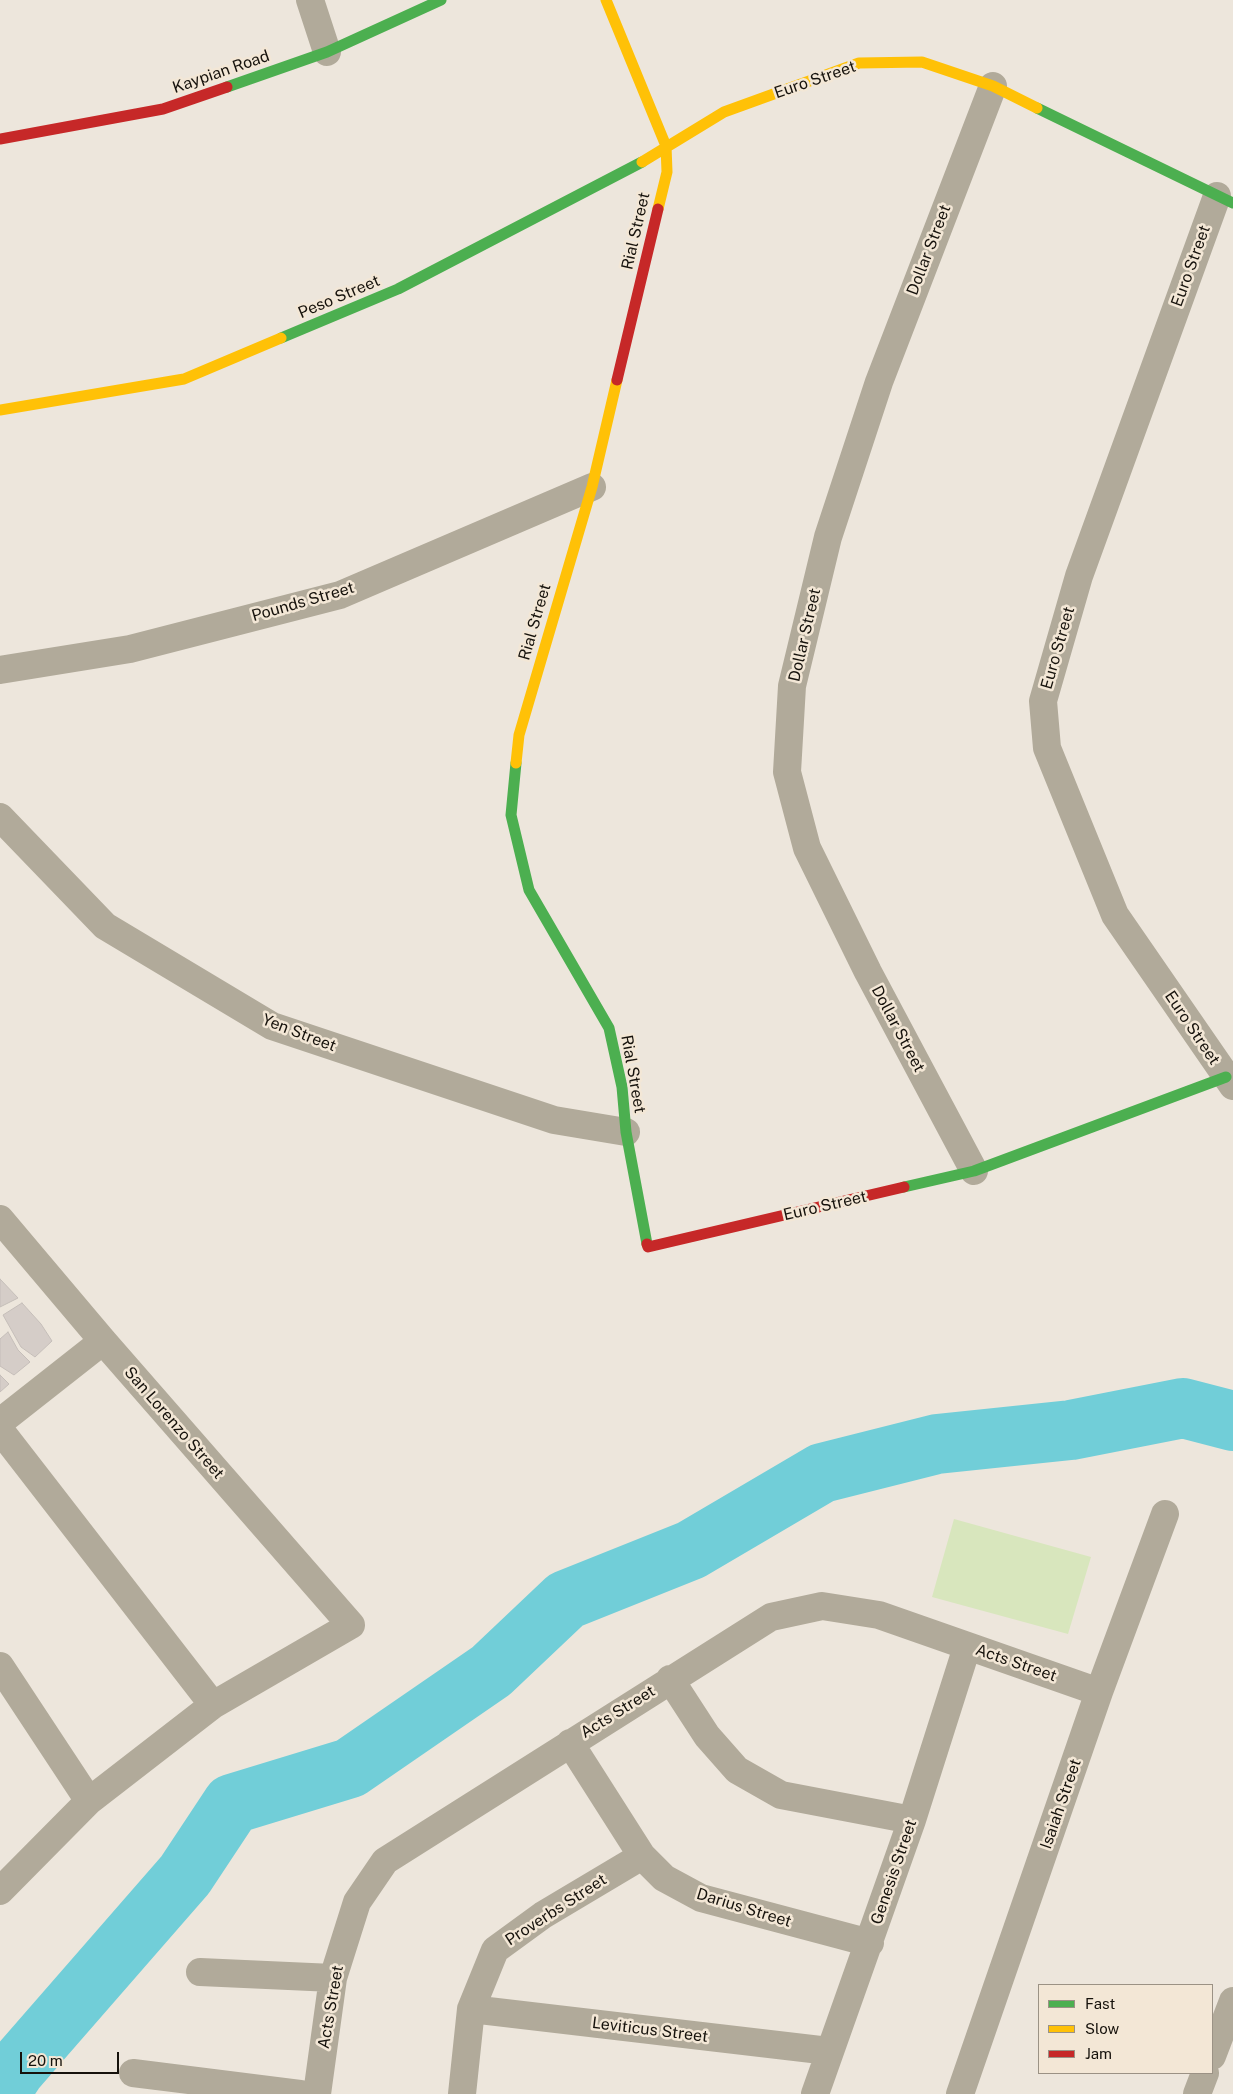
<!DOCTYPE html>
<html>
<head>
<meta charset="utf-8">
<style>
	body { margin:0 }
	#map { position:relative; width:1233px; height:2094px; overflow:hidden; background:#ede6dc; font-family:"Public Sans",sans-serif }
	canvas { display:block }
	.legend { position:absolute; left:1038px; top:1984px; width:175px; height:90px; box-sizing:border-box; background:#f3e7d6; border:1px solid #9b9285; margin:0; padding:6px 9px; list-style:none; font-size:15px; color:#16120c }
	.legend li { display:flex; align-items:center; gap:10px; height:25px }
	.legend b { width:25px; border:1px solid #9b9285 }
	.scale { position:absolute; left:20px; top:2052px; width:99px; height:22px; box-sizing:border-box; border:2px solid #16120c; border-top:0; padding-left:6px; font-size:15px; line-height:18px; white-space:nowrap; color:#16120c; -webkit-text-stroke:4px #f3e7d6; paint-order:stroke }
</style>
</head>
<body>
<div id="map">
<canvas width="1233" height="2094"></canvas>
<ul class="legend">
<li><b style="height:6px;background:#4caf50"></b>Fast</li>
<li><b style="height:6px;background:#ffc107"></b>Slow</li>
<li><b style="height:6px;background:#c62828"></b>Jam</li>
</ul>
<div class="scale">20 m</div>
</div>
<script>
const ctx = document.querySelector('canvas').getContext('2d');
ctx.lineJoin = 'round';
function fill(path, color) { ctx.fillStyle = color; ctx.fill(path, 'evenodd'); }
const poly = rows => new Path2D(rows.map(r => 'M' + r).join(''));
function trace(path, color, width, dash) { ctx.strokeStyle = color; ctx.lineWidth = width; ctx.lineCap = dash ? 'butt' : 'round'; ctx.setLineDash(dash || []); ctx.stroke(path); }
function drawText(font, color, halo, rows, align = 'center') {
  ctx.font = font + ' "Public Sans",sans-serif'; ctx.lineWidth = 5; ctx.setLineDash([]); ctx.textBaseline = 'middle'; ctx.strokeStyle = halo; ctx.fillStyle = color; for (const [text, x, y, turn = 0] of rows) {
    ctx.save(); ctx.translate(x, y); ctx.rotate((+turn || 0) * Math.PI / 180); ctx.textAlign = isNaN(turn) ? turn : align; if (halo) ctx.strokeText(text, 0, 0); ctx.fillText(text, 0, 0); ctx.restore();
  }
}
fill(poly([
	[954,1519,1091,1557,1068,1634,932,1597]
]), '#d8e6bd');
trace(poly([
	[0,2093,15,2070,185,1875,232,1804,350,1768,491,1671,566,1600,691,1550,822,1473,937,1444,1071,1430,1183,1408,1233,1421]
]), '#71ced8', 60);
const building = poly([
	[0,1279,18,1298,0,1307,0,1279],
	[22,1303,41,1324,52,1341,35,1357,21,1347,3,1315,22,1303],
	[8,1332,18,1350,30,1362,14,1375,0,1366,0,1339,8,1332],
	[0,1375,9,1384,0,1392,0,1375]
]);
fill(building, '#d5cdc8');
trace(building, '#c5beb9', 1);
trace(poly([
	[310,0,327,52],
	[1217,196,1079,576,1043,701,1047,748,1115,915,1233,1086],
	[0,670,130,649,340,595,592,487],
	[0,817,105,926,272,1026,554,1120,626,1132],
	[974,1171,868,972,807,848,787,772,792,686,828,537,879,382,993,86],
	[0,1219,103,1341,351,1625,213,1705,89,1801,0,1891],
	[0,1422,103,1341],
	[0,1430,213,1705],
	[0,1666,89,1801],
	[670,1679,707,1736,737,1770,781,1795,912,1820],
	[570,1743,642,1856,664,1878,701,1898,870,1943],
	[200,1972,333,1978],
	[471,2009,829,2051],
	[1212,2056,1233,2001],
	[133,2073,300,2094],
	[317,2094,333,1978,357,1902,385,1861,771,1617,822,1606,879,1615,1099,1692],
	[462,2094,471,2009,495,1950,543,1915,642,1856],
	[815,2094,912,1820,967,1647],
	[960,2094,1099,1692,1165,1514],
	[1197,2094,1205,2073]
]), '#b1aa9a', 28);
trace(poly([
	[227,87,327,52,441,0],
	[1037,108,1233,203],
	[281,338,398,289,642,162],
	[516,763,511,815,529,890,609,1028,622,1087,626,1132,647,1244],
	[904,1187,974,1171,1226,1077]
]), '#4caf50', 11);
trace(poly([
	[606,0,666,146,667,172,658,209],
	[642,162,724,112,859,63,922,62,993,86,1037,108],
	[0,410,184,379,281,338],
	[516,763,519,735,592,487,617,380]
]), '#ffc107', 11);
trace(poly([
	[0,139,163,109,227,87],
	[617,380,658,209],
	[647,1244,648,1247,904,1187]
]), '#c62828', 11);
drawText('16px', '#16120c', '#f3e7d6', [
	["Kaypian Road",221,72,-19],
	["Euro Street",815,80,-19],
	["Rial Street",636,231,-77],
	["Dollar Street",929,250,-69],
	["Euro Street",1191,266,-70],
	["Peso Street",339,297,-23],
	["Pounds Street",303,602,-16],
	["Rial Street",535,622,-74],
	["Dollar Street",805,635,-77],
	["Euro Street",1058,648,-74],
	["Euro Street",1192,1028,56],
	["Dollar Street",898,1029,62],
	["Yen Street",299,1033,21],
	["Rial Street",633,1074,80],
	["Euro Street",825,1206,-13],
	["San Lorenzo Street",174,1423,49],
	["Acts Street",1016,1663,19],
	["Acts Street",618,1712,-32],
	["Isaiah Street",1061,1804,-71],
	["Genesis Street",894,1872,-71],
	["Darius Street",744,1908,17],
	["Proverbs Street",556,1910,-33],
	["Acts Street",331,2007,-80],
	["Leviticus Street",650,2030,7]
]);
</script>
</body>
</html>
